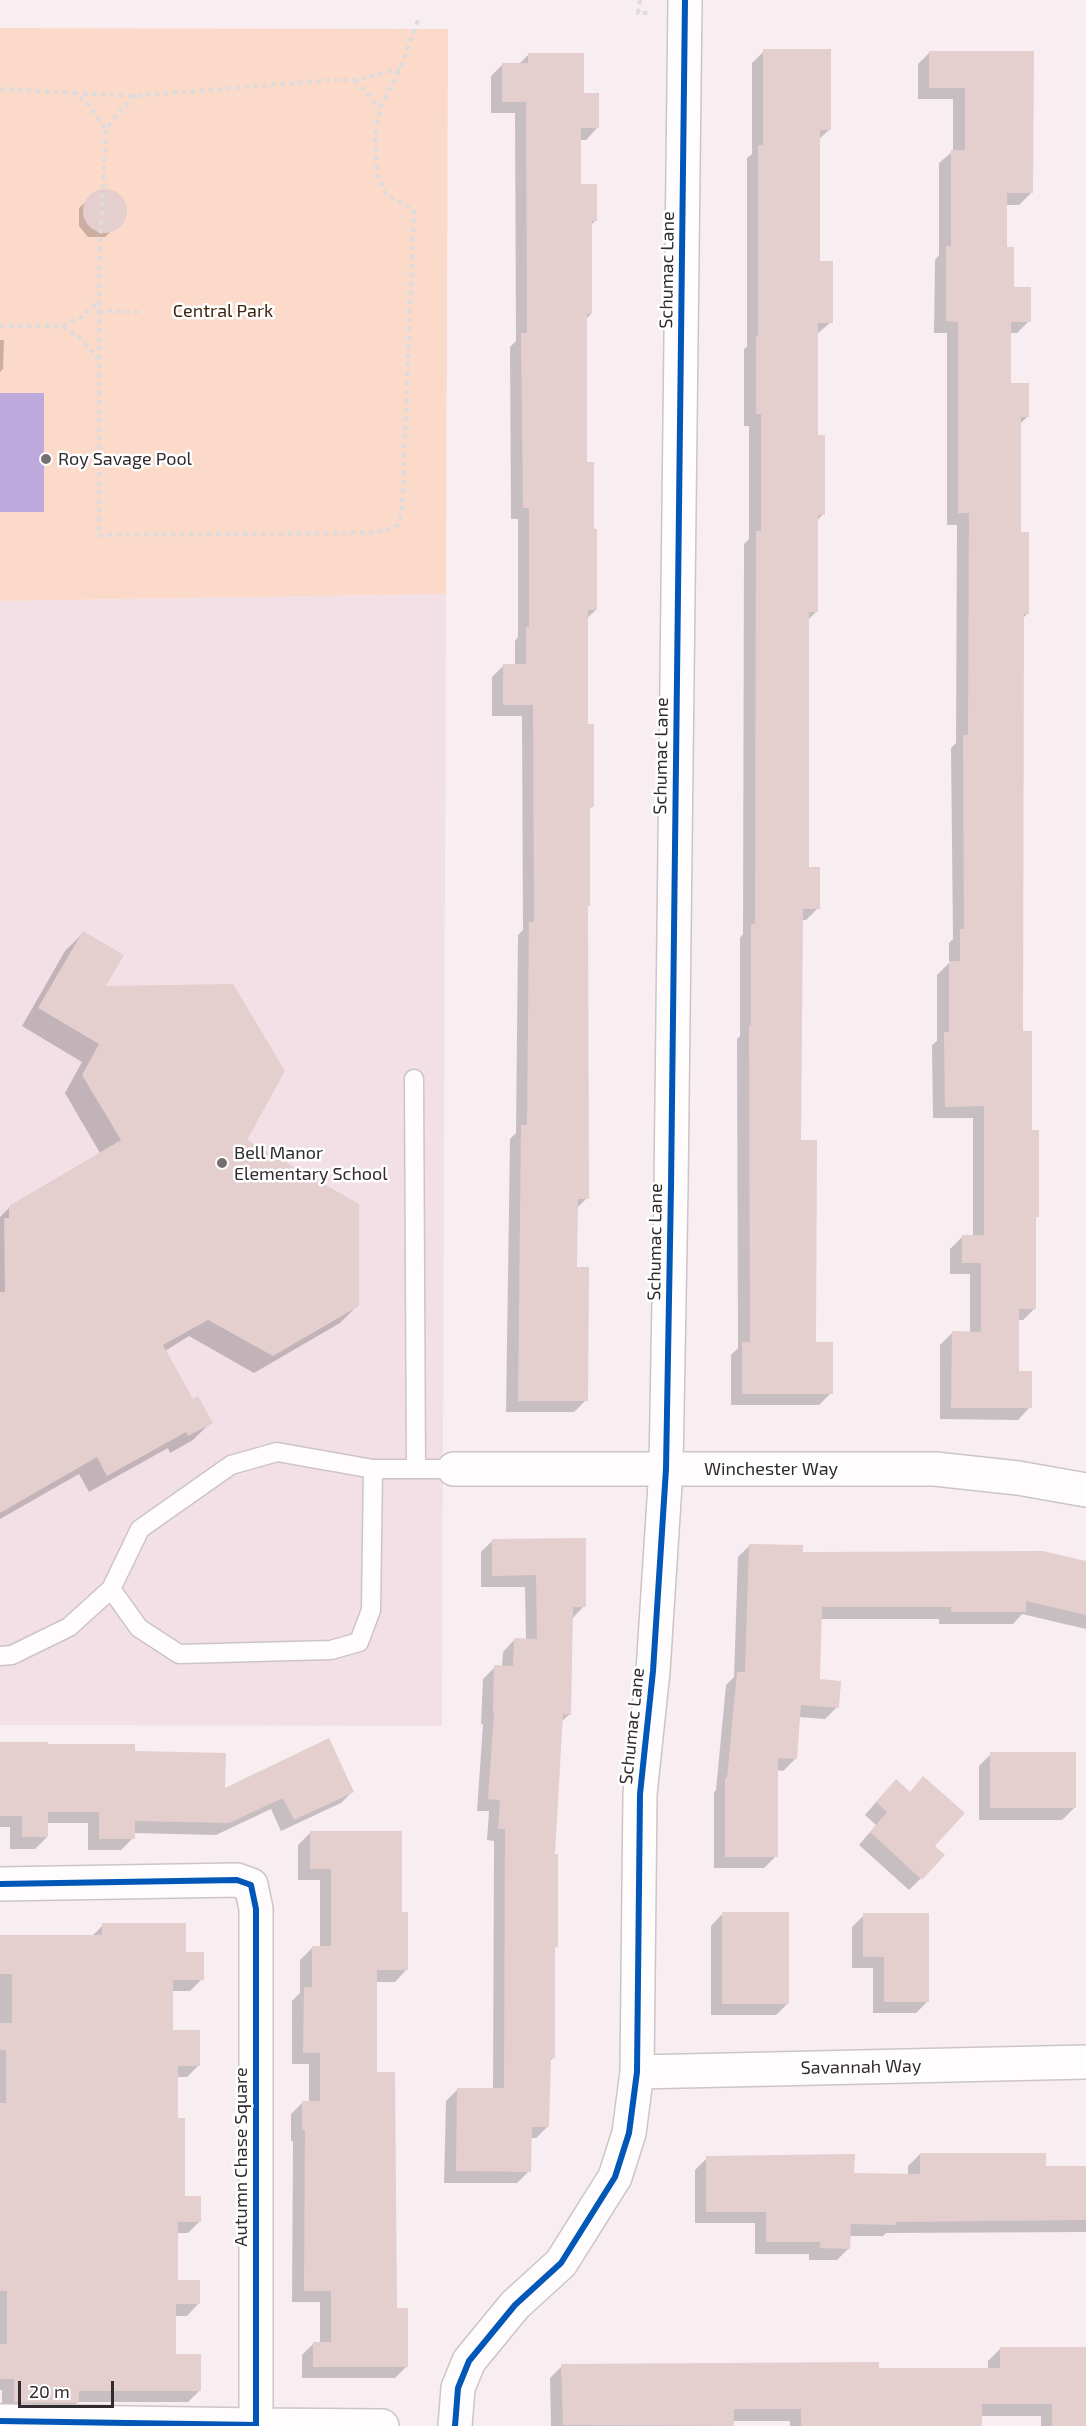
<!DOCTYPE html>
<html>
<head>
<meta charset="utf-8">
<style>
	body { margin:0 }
	#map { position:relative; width:1086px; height:2426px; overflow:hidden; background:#f8eef1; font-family:"Exo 2",sans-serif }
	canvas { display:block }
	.scale { position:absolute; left:18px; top:2381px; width:96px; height:27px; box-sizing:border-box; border:3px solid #312b2d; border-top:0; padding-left:8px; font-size:18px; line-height:21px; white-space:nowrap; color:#312b2d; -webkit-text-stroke:4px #fff; paint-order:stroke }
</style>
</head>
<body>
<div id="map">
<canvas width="1086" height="2426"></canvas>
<div class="scale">20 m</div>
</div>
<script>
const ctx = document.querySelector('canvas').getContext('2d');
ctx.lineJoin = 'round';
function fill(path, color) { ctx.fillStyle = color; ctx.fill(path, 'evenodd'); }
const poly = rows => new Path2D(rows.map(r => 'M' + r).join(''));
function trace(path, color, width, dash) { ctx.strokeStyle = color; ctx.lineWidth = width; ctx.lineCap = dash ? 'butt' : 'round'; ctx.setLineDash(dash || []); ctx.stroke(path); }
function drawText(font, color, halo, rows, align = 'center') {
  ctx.font = font + ' "Exo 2",sans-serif'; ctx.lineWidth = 5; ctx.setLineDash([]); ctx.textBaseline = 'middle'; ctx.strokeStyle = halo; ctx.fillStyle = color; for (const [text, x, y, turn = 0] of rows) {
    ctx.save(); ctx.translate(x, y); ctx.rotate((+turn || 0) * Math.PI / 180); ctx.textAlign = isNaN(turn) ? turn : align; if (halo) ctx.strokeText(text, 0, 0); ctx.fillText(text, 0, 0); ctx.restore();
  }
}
fill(poly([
	[446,594,442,1726,0,1725,0,601]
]), '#f2e0e6');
fill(poly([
	[0,28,448,29,446,594,0,601]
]), '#fcdaca');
fill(poly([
	[0,393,44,393,44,512,0,512]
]), '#bda9dc');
fill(poly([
	[764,51,829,130,818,140,818,263,831,322,817,334,817,437,823,514,817,521,817,611,807,621,807,868,818,908,806,920,801,920,799,1141,815,1343,831,1393,819,1405,731,1405,731,1355,738,1348,737,1039,740,1036,740,938,743,934,744,544,749,539,749,426,744,426,744,349,747,347,747,158,752,154,752,63],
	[930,52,1032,52,1031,193,1019,205,1006,205,1006,248,1012,289,1029,321,1017,333,1009,333,1009,385,1028,416,1019,425,1019,533,1028,613,1023,618,1021,1032,1037,1216,1035,1219,1035,1308,1023,1320,1017,1320,1017,1372,1030,1407,1018,1420,940,1419,940,1345,952,1333,970,1333,970,1274,950,1274,950,1249,962,1237,973,1237,973,1118,933,1118,932,1045,937,1041,937,975,949,963,949,943,953,939,951,748,956,743,957,525,947,525,947,333,934,333,935,260,939,255,939,163,953,151,953,99,918,99,918,64],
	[529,54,582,94,598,127,586,140,580,140,580,185,596,220,591,225,591,314,586,319,586,463,596,610,586,619,586,725,592,807,588,810,588,906,586,908,587,1198,576,1209,575,1268,586,1400,574,1412,506,1412,510,1139,516,1133,518,935,523,930,522,716,492,716,492,677,504,665,515,665,515,641,518,637,518,519,511,519,510,347,516,341,515,113,491,113,491,76,503,64,519,64],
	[98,190,114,191,125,202,124,219,105,237,88,237,79,226,79,208],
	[0,340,4,340,3,369,0,372],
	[83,933,103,987,245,1141,358,1305,340,1323,254,1373,189,1336,165,1351,193,1401,211,1422,193,1440,170,1453,168,1448,89,1492,79,1474,0,1519,0,1217,10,1207,100,1153,65,1093,82,1062,22,1026,65,951],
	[493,1540,584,1606,572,1619,570,1714,561,1722,554,1856,556,1947,553,1950,553,2058,550,2061,548,2126,536,2138,530,2138,529,2171,517,2183,444,2183,446,2101,458,2089,493,2090,494,1841,487,1840,489,1811,477,1811,483,1724,481,1724,483,1679,495,1667,502,1667,503,1652,515,1639,526,1640,525,1587,481,1587,481,1552],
	[750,1545,802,1553,1086,1562,1086,1629,1022,1614,1013,1624,939,1624,939,1619,820,1619,819,1681,837,1707,825,1719,799,1717,795,1759,783,1771,776,1770,776,1856,764,1868,714,1868,714,1792,716,1790,726,1685,734,1677,738,1557],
	[0,1744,133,1753,223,1790,353,1791,341,1803,281,1831,271,1809,216,1835,133,1833,133,1838,121,1850,88,1850,88,1823,47,1823,47,1837,35,1849,10,1849,10,1827,0,1827],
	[991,1754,1074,1808,1062,1820,979,1820,979,1766],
	[884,1793,909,1793,933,1846,921,1878,909,1890,859,1845,876,1825,865,1815],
	[310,1833,401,1914,407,1969,395,1982,376,1982,375,2073,396,2309,407,2366,395,2378,302,2378,302,2355,314,2343,320,2343,320,2302,292,2302,293,2141,291,2141,291,2114,303,2102,309,2102,309,2064,292,2064,292,2001,300,1993,300,1960,312,1948,320,1948,320,1880,298,1880,298,1845],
	[723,1913,788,2003,776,2015,711,2015,711,1926],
	[864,1915,928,2001,916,2013,873,2013,873,1968,852,1968,852,1927],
	[103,1925,184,1954,202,1979,190,1991,172,1991,172,2031,199,2065,187,2077,177,2077,177,2119,183,2198,200,2221,188,2233,177,2233,177,2281,199,2303,187,2316,175,2316,175,2355,200,2390,188,2402,78,2402,66,2415,2,2414,2,2390,0,2390,0,1937,91,1937],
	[920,2154,1044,2168,1086,2168,1086,2232,886,2233,883,2236,849,2236,849,2248,837,2260,809,2260,809,2254,755,2254,755,2223,695,2223,695,2170,707,2158,852,2175,908,2175,908,2166],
	[1000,2349,1086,2349,1086,2426,1041,2426,1041,2416,980,2416,980,2426,790,2426,790,2421,732,2421,732,2426,551,2426,550,2378,562,2366,988,2369,988,2361]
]), '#0003');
fill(poly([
	[763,49,831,49,831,130,820,130,820,261,833,261,833,323,818,323,818,435,825,435,825,515,818,515,818,612,809,612,809,867,820,867,820,909,803,909,801,1140,817,1140,816,1342,833,1342,833,1394,742,1394,742,1342,750,1342,749,1025,751,1025,751,924,755,924,756,531,761,531,761,414,756,414,756,336,758,336,758,145,763,145],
	[929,51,1034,51,1033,193,1007,193,1007,247,1014,247,1014,287,1031,287,1031,322,1011,322,1011,383,1029,383,1029,417,1021,417,1021,532,1029,532,1029,614,1024,614,1023,1031,1032,1031,1032,1130,1039,1130,1039,1217,1036,1217,1036,1309,1019,1309,1019,1371,1032,1371,1032,1408,951,1408,952,1331,981,1332,981,1263,962,1263,962,1235,984,1235,984,1106,945,1107,944,1032,949,1032,949,961,960,961,960,929,964,929,963,735,968,735,969,513,958,513,958,322,946,321,946,246,951,246,951,150,965,150,965,88,929,88],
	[528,53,584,53,584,93,599,93,599,128,581,128,581,184,597,184,597,221,592,221,592,314,587,314,587,462,594,462,594,529,597,529,597,610,588,610,588,724,594,724,594,807,590,807,590,906,588,906,589,1199,578,1199,577,1267,589,1267,588,1401,518,1401,521,1125,527,1125,529,922,534,922,533,705,503,705,503,664,526,664,526,627,529,627,529,508,523,508,521,333,527,333,526,102,502,102,502,63,528,63],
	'83 211a22 22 0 1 1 44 0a22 22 0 1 1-44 0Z',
	[83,931,124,955,106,986,233,984,285,1071,247,1140,359,1204,359,1306,273,1356,208,1320,163,1345,193,1399,198,1396,213,1423,188,1436,186,1432,107,1476,97,1457,0,1513,0,1292,5,1292,4,1218,9,1218,9,1206,121,1140,82,1075,99,1044,38,1008],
	[586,1538,586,1607,573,1607,571,1715,563,1714,555,1854,558,1854,558,1947,555,1947,555,2058,551,2058,549,2127,532,2127,531,2172,456,2171,457,2088,504,2088,505,1829,498,1829,500,1800,488,1799,494,1712,493,1712,494,1665,513,1666,514,1638,537,1639,536,1575,492,1576,492,1539],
	[749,1544,803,1545,803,1552,1043,1551,1086,1561,1086,1615,1026,1601,1026,1612,951,1612,951,1607,822,1607,820,1679,841,1681,839,1708,801,1705,797,1759,778,1758,778,1857,725,1857,725,1778,727,1778,737,1672,745,1672],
	[329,1738,354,1792,294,1820,283,1798,229,1823,135,1821,135,1839,99,1839,99,1812,48,1812,48,1837,22,1837,22,1816,0,1816,0,1742,48,1742,48,1744,135,1744,135,1751,226,1753,225,1788],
	[990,1752,1076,1752,1076,1808,990,1808],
	[923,1776,965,1813,935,1846,945,1855,922,1880,870,1832,887,1812,876,1802,896,1779,910,1792],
	[310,1831,402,1831,402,1912,408,1912,408,1970,377,1970,377,2072,395,2072,397,2308,408,2308,408,2367,313,2367,313,2342,331,2342,331,2291,304,2291,305,2130,302,2130,302,2101,320,2101,320,2053,303,2053,304,1987,312,1987,312,1946,331,1946,331,1869,310,1869],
	[722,1912,789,1912,789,2004,722,2004],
	[863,1913,929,1913,929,2002,884,2002,884,1957,863,1957],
	[102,1923,186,1923,186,1952,204,1952,204,1980,173,1980,173,2030,200,2030,200,2066,178,2066,178,2118,185,2118,185,2196,201,2196,201,2222,178,2222,178,2280,200,2280,200,2304,176,2304,176,2354,201,2354,201,2391,79,2391,79,2403,14,2402,14,2379,0,2379,0,2344,7,2344,7,2291,0,2291,0,2103,6,2103,6,2050,0,2050,0,2023,12,2023,12,1974,0,1974,0,1935,102,1935],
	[920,2153,1046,2153,1046,2166,1086,2166,1086,2220,896,2222,896,2225,851,2224,850,2249,820,2248,820,2242,766,2242,766,2212,706,2212,706,2156,855,2154,854,2173,920,2174],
	[1000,2347,1086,2347,1086,2426,1052,2426,1052,2404,982,2404,982,2426,801,2426,801,2409,734,2409,734,2426,563,2425,561,2364,879,2362,879,2368,1000,2368]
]), '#e4cece');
const lane = poly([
	[414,1079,416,1469],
	[111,1589,139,1628,179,1654,331,1650,359,1642,371,1610,373,1469],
	[0,1656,12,1655,69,1627,111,1589,140,1529,231,1465,277,1452,373,1469,454,1469]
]);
const street = poly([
	[454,1469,935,1469,1018,1478,1086,1490],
	[0,1884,237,1880,251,1885,256,1909,256,2425,0,2421],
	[256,2425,382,2426]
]);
const secondary = poly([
	[637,2072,1086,2062],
	[455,2426,458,2388,469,2361,515,2305,561,2263,615,2177,629,2133,637,2072,640,1794,653,1671,666,1469,671,1186,685,0]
]);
trace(lane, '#ccc4c7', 21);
trace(street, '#ccc4c7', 36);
trace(secondary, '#ccc4c7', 36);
trace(poly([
	[640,0,638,13,652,13],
	[355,80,380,108],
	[0,89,74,93,90,106,106,130],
	[74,93,135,96,331,80,355,80,400,69],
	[135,96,116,115,106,130,99,267,99,535,370,533,386,530,398,525,402,512,414,210,386,194,377,174,375,135,380,108,400,69,418,20],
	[98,311,140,312],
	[62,325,82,317,98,302],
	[0,326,61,326,79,337,97,358]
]), '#dedbdc', 4, [4.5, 4.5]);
trace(lane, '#fefcfd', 18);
trace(street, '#fefcfd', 33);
trace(secondary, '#fefcfd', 33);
trace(poly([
	[0,1884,237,1880,251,1885,256,1909,256,2425,0,2421],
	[455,2426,458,2388,469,2361,515,2305,561,2263,615,2177,629,2133,637,2072,640,1794,653,1671,666,1469,671,1186,685,0]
]), '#0057b8', 6);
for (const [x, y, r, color] of [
	[46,459,6,"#776f72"],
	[222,1163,6,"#776f72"]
]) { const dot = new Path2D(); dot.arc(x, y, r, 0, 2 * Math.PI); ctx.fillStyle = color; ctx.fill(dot); trace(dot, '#fff', 2); }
drawText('18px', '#312b2d', '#fff', [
	["Schumac Lane",667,270,-89],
	["Schumac Lane",661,756,-89],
	["Schumac Lane",655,1242,-89],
	["Winchester Way",771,1469],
	["Schumac Lane",632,1726,-84],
	["Savannah Way",861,2067,-1],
	["Autumn Chase Square",241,2157,-90]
]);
drawText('18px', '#412410', '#fff', [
	["Central Park",223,311]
]);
drawText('18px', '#312b2d', '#fff', [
	["Roy Savage Pool",58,459],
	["Bell Manor",234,1153],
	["Elementary School",234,1174]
], 'left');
</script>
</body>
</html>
